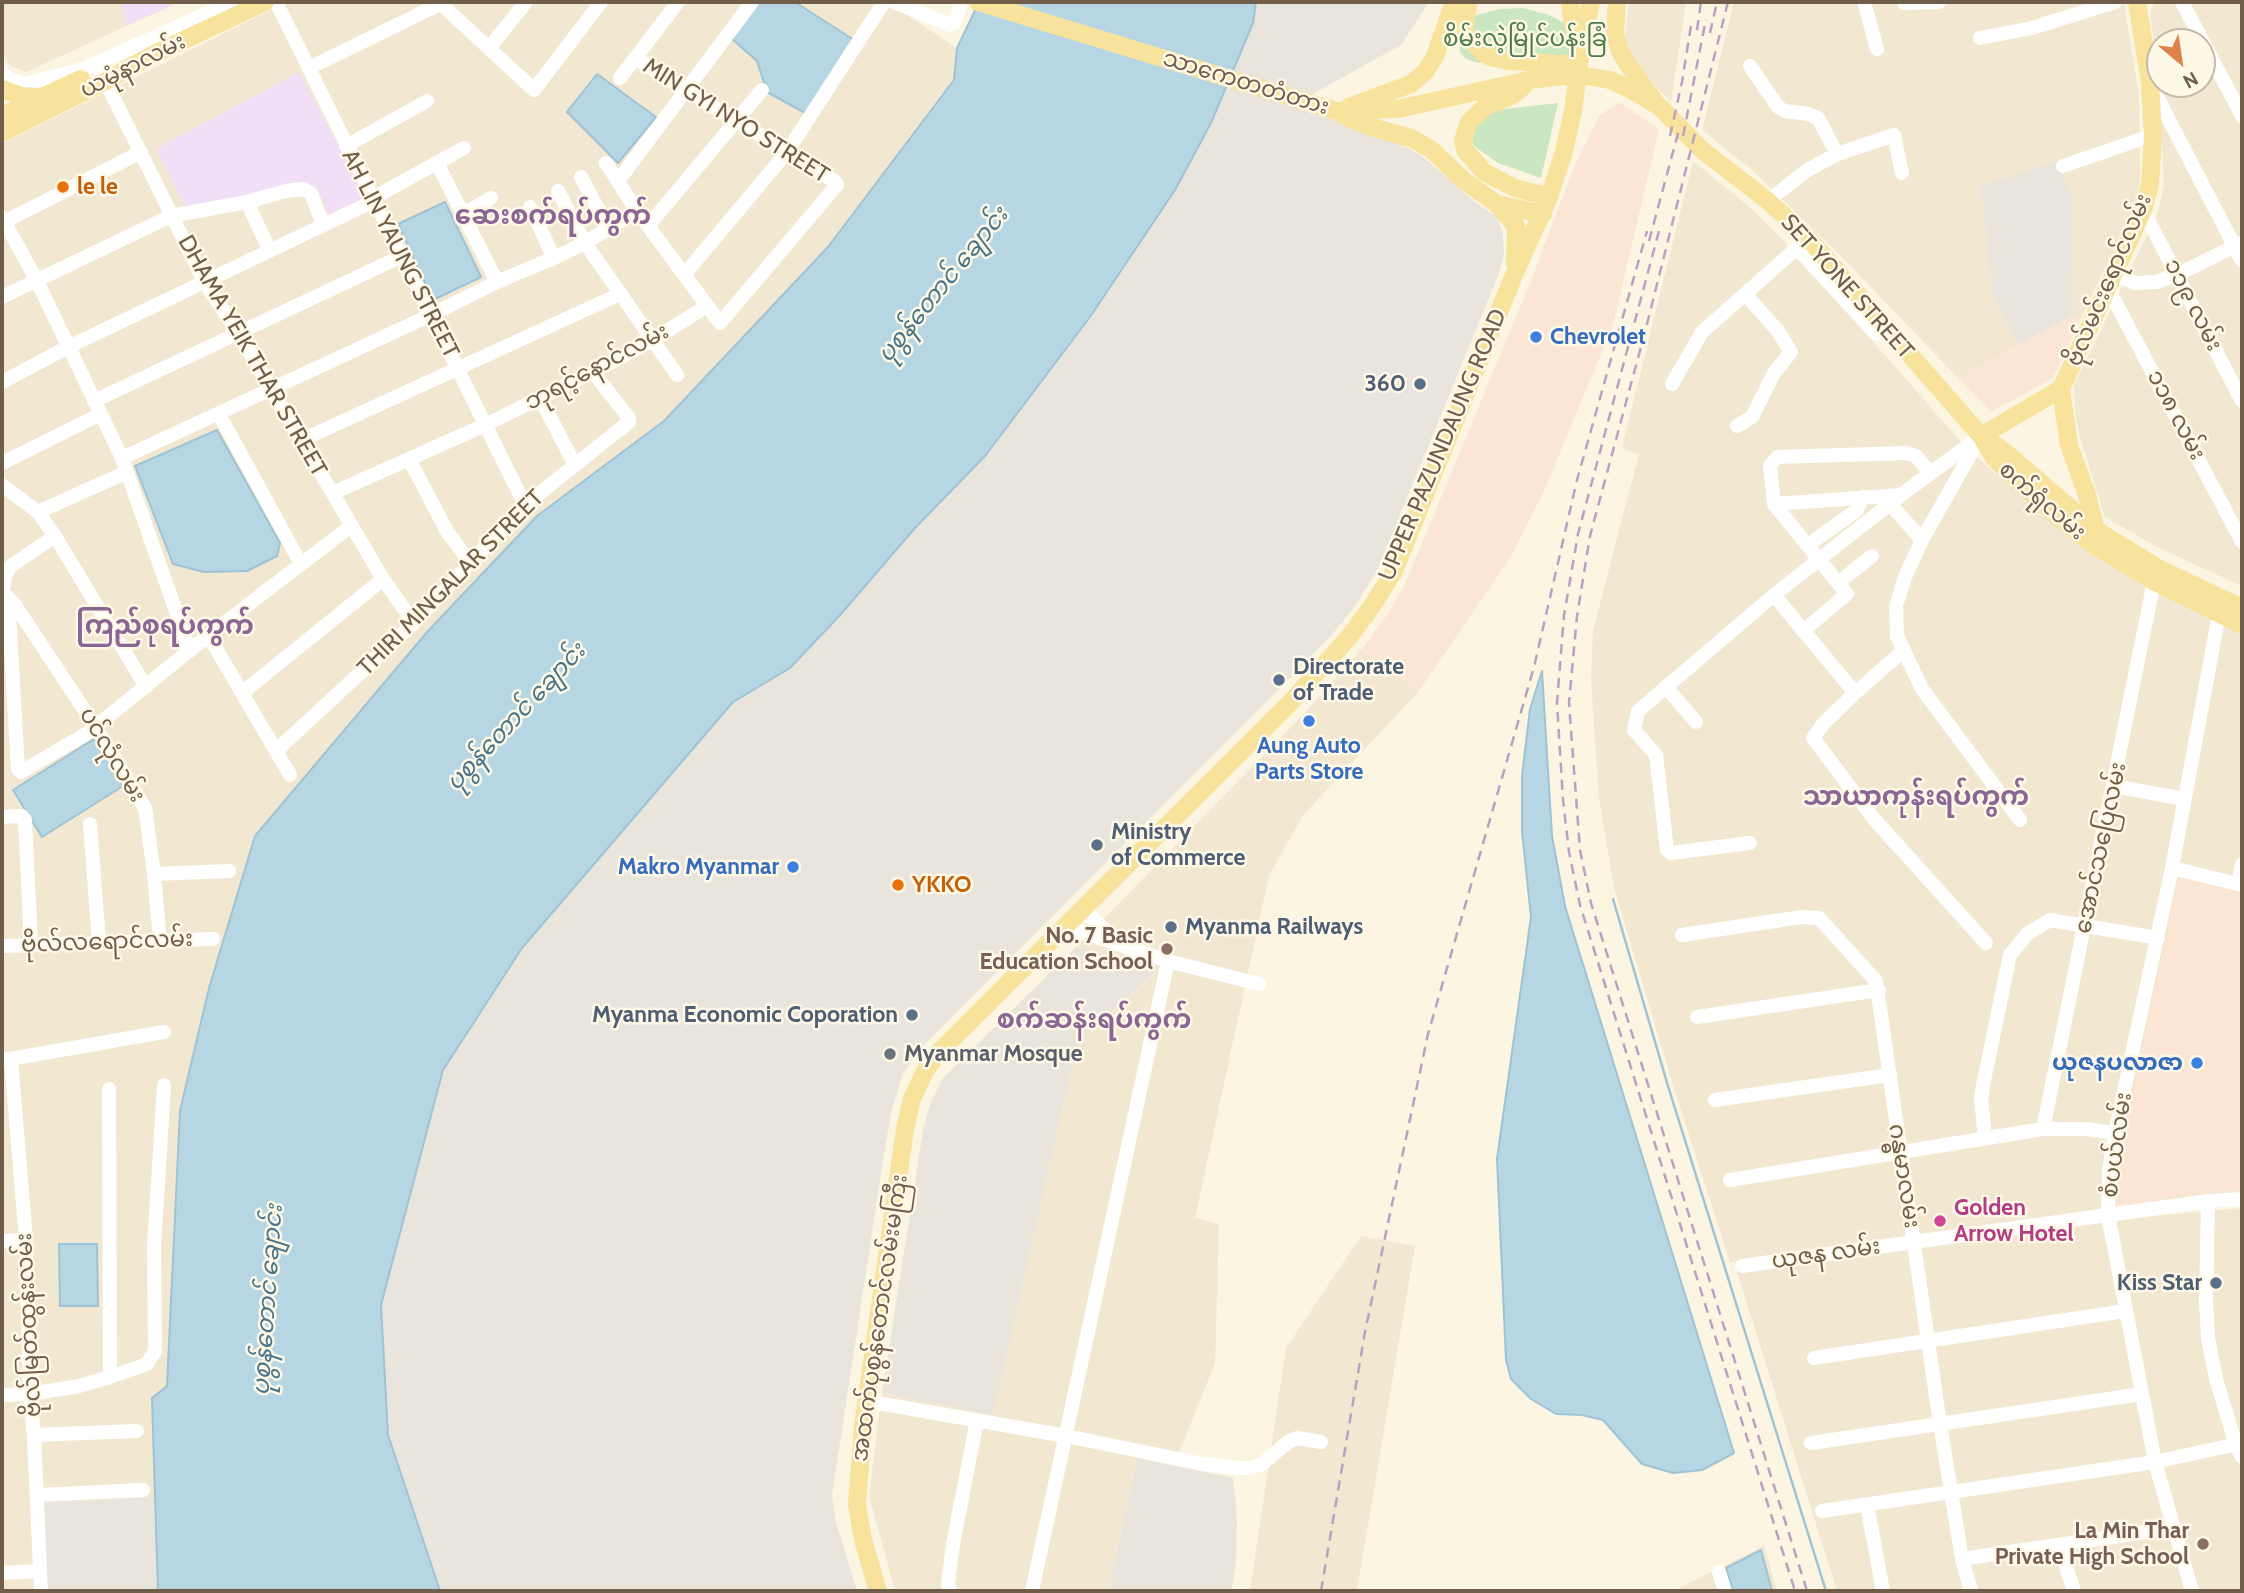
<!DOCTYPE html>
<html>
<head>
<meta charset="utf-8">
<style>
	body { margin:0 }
	#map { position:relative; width:2244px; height:1593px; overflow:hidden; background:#fbf5e1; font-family:Cabin,sans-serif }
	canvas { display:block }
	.frame { position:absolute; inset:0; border:4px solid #705d4a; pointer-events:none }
	.north { position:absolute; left:2146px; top:28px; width:70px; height:70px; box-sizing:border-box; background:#fef8e7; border:2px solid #c5baa8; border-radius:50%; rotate:151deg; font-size:19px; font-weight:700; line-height:28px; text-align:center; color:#705d4a }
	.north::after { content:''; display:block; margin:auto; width:24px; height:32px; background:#df834c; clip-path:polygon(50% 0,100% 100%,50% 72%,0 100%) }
</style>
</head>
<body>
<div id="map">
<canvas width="2244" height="1593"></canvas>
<div class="frame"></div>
<div class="north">N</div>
</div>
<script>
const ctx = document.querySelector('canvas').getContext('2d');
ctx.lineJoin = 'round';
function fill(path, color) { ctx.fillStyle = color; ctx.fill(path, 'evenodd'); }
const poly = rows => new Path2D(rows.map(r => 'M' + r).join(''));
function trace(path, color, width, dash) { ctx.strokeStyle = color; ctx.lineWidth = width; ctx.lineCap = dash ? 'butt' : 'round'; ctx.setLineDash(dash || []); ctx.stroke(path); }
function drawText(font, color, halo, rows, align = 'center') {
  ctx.font = font + ' Cabin,"Noto Sans Myanmar",sans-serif'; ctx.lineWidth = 5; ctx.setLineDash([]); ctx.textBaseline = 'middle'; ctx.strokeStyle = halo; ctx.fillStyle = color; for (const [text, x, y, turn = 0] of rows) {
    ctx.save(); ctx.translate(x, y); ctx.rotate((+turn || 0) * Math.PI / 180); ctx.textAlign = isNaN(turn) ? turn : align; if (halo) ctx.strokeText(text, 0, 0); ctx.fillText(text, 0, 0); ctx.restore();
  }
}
fill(poly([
	[2,2,179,2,26,72,11,66,2,54],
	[287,2,887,2,957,48,954,80,828,247,664,421,537,516,428,631,255,836,209,988,180,1111,167,1386,152,1398,155,1497,43,1503,47,1591,2,1591,2,144],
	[1629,2,1686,2,1671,102,1632,62,1625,36],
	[1734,2,2124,2,2139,96,2140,183,2135,205,2081,318,2073,315,2072,195,2057,163,1982,185,1993,297,2018,345,1958,378,1844,259,1752,170,1702,130],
	[2155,2,2242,2,2242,586,2159,548,2105,517,2081,441,2075,414,2074,385,2157,215,2164,185,2157,66,2150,12],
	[2160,42,2202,42,2202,84,2160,84],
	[1693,161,1754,211,1798,256,1968,450,2079,544,2242,625,2242,1197,2122,1219,2242,1208,2242,1591,1837,1591,1734,1262,1730,1262,1673,1085,1614,888,1599,797,1591,679,1593,631,1639,454,1622,448],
	[1361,650,1419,691,1304,814,1269,875,1195,1218,1219,1224,1215,1363,1174,1465,1137,1458,1108,1591,895,1591,869,1495,882,1393,993,1414,1077,1045,1156,972,1076,947,1301,717],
	[1361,1236,1415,1246,1357,1591,1250,1591,1286,1348],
	[1764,1546,1777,1591,1673,1591]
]), '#f2e7d0');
fill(poly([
	[1619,102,1659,129,1613,325,1543,493,1510,558,1419,691,1361,650,1390,611,1406,582,1530,283,1576,162,1599,116],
	[2073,315,2081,318,2053,378,1991,412,1958,378],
	[2180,875,2242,887,2242,1190,2211,1191,2117,1207,2117,1164]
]), '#fbe6d5');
fill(poly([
	[1256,2,1429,2,1401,45,1311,95,1306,111,1394,140,1422,156,1475,202,1497,217,1503,234,1504,255,1498,276,1377,571,1355,606,1331,636,1276,692,918,1051,902,1076,891,1113,884,1154,832,1495,836,1522,857,1591,440,1591,388,1435,381,1305,443,1070,522,948,733,702,790,668,841,614,915,528,985,456,1090,317,1175,190,1211,123,1253,23],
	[2057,162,2072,195,2073,315,2018,345,1993,297,1981,185],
	[1076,947,1156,971,1077,1045,993,1415,882,1393,923,1131,930,1104,943,1078],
	[1137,1458,1233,1478,1237,1518,1236,1562,1231,1591,1108,1591],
	[155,1497,158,1591,47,1591,43,1503]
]), '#eae5dc');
fill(poly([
	[121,2,179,2,126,26],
	[299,72,366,197,329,215,324,201,315,190,185,206,156,149]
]), '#f1def7');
fill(poly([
	[1523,8,1549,15,1577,29,1570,75,1474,62,1465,58,1460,52,1459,35,1469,21,1477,15,1500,9],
	[1558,103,1541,178,1498,163,1474,146,1471,134,1487,111]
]), '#cbe7c1');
const water = poly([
	[756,2,795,2,857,42,807,114,767,92,757,61,731,38,756,2],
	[979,2,1256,2,1253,23,1211,123,1175,190,1090,317,985,456,915,528,841,614,790,668,733,702,522,948,443,1070,381,1305,388,1435,440,1591,158,1591,152,1398,167,1386,180,1111,209,988,255,836,428,631,537,516,664,421,828,247,954,80,957,48,979,2],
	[597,74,656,117,618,163,567,112,597,74],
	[445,202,481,277,433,300,398,224,445,202],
	[217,430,280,543,277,556,247,571,204,572,173,564,135,466,217,430],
	[1542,671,1552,836,1565,906,1734,1453,1702,1470,1673,1473,1642,1464,1603,1420,1582,1415,1556,1414,1531,1399,1511,1379,1506,1360,1497,1159,1531,917,1522,832,1522,776,1530,709,1542,671],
	[94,739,123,786,42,837,13,790,94,739],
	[59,1244,97,1244,98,1306,60,1306,59,1244],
	[1761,1550,1772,1591,1733,1591,1726,1568,1761,1550]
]);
fill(water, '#b7d6e3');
trace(water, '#9ec3d4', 2);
trace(poly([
	[1613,899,1668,1086,1826,1591]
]), '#9ec3d4', 2.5);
trace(poly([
	[276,2,525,505],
	[439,2,534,90,601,2],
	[894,2,950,25,955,22,961,2],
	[1864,2,1877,49],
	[2182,2,2242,116],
	[1904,3,1939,2],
	[1980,38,2032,28,2115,2],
	[489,48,526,2],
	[97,64,205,283,239,334,383,579,414,623],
	[1750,66,1778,107,1785,111,1808,114,1818,118,1837,154],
	[309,68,444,2],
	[2,73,11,80,25,84,86,68,232,2],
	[620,78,678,2],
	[2151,85,2242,261],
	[346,146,427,101],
	[437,163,497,282],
	[606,163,637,211,720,323,837,185,836,182,635,58],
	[2063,166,2153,135],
	[581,177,609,229],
	[618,181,752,2],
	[558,191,585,243,677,375],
	[373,198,464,148],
	[1768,201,1806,171,1837,154,1894,135,1902,173],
	[247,202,270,251],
	[530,207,554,258],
	[2143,210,2242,401],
	[463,214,491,198],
	[2,217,36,279,122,458,190,651],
	[2,223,141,152],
	[648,226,762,90],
	[684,275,787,152,884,2],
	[2114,275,2135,283,2156,282,2177,275,2241,243],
	[2108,288,2242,542],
	[2,297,171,216,247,202,286,191,303,189,311,193,323,225],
	[2,382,68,347,374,201],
	[1672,384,1702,332,1797,248,1876,334,1884,328],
	[540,398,575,465],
	[94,401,402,256],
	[219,414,301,564],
	[1737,426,1752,417,1774,373,1791,352,1778,331,1745,294],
	[302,440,620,294],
	[1978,441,1922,540,1905,577,1896,606,1897,636,1922,689,2020,820],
	[122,458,431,315,497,282,554,258,585,243,637,211],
	[409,459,448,533,470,562],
	[2,463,101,414],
	[2,485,38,512,55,536,146,687],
	[333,493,485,425,593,372,651,341,707,306],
	[1774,504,1901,495],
	[1891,505,1922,540],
	[38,512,127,472],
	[1808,545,1857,510,1863,497],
	[1838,583,1872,556],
	[2,594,5,576,11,566,55,536],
	[1774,595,1855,693],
	[6,596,13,602,95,726,145,808,154,874,160,941],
	[8,597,18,769,21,772,89,732,206,637,351,526],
	[1803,631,1847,594,1774,504,1770,466,1773,462,1777,457,1906,453,1916,456,1930,473],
	[206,637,214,645,290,775],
	[1904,650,1855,693,1824,723,1813,738,1874,819,1986,943],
	[1666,687,1696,722],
	[242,693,383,579],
	[276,751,414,623,525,505,629,422,629,418,593,372],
	[2113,786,2185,799],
	[2,817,22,816,25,820,31,945],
	[90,824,99,943],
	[1750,843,1671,853,1667,850,1656,755,1634,730,1638,711,1774,595,1901,495,1981,436],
	[2172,868,2242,885],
	[154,874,229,871],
	[2238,884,2242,864],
	[1083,910,1118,941],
	[1067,927,1168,961,1259,984],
	[1682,935,1802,917,1819,918,1876,981,1940,1424,1962,1559,1971,1591],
	[2,946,213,939],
	[1697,1017,1879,990],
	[11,1059,26,1240,30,1394,34,1435,41,1591],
	[4,1060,164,1032],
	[1715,1100,1890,1075],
	[2043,1129,2156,572],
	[1985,1138,1981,1099,1983,1085,2010,955,2027,934,2050,920,2158,938],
	[1730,1180,2043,1129,2086,1129,2115,1133],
	[2208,1201,2206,1301,2208,1338,2216,1379,2236,1445,2242,1457],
	[2,1241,26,1240],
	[1742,1266,2208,1201,2242,1199],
	[1814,1358,2125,1311],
	[110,1377,147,1364,155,1351,154,1246,164,1085],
	[2,1395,30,1394,79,1386,110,1377,109,1089],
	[866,1401,1066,1436,1198,1463,1236,1468,1251,1468,1262,1464,1288,1442,1297,1438,1321,1442],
	[34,1435,137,1431],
	[1811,1443,2142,1394],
	[37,1495,143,1490],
	[1867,1505,1883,1591],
	[1822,1511,2155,1462,2242,1443],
	[2059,1545,2074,1591],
	[1962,1559,2174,1528],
	[1719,1572,1725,1591],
	[2,1573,40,1571],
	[950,1591,948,1584,953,1544,977,1420],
	[1032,1591,1168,961],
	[2192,1591,2155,1462,2108,1215,2109,1172,2115,1133,2172,868,2219,614]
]), '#fff', 14);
trace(poly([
	[978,2,1336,111,1398,109,1529,80,1563,76,1581,75,1610,80,1630,89,1660,107,1702,150,1768,201,1808,238,1981,436,1995,459,2039,501,2089,542,2155,582,2242,625],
	[1469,2,1464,25,1466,34,1482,52,1490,57,1508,61,1566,64,1578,72],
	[1570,2,1573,26,1582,43],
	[1617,2,1615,34,1619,49,1626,62,1653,99],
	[1524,86,1513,95,1485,107,1474,117,1469,122,1463,140,1465,150,1484,172,1515,188,1549,197],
	[2,89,21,96,40,97],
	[1349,107,1411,84,1425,72,1435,56,1454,2],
	[1342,115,1368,126,1411,138,1432,150,1463,180,1497,204,1516,226,1515,263],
	[2,116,81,79],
	[2,133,106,81,154,54,265,2],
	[1497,204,1543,214],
	[1981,436,2061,389],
	[1984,438,2004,451,2096,530,2156,567,2242,608],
	[2089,542,2096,530,2087,495,2069,445,2061,389,2143,210,2150,185,2153,135,2150,83,2137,2],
	[878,1591,863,1540,857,1504,863,1426,905,1129,912,1099,925,1071,939,1052,1289,704,1350,636,1372,606,1393,573,1514,275,1549,197,1563,155,1573,111,1582,43,1591,2]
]), '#f7e39c', 18);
trace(poly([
	[1728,2,1645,332,1590,536,1577,616,1569,703,1580,850,1591,903,1807,1591],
	[1697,30,1701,2],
	[1710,33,1717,2],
	[1670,136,1682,82,1692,19],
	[1683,136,1706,19],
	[1659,231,1578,534,1564,615,1557,703,1563,800,1569,852,1580,905,1795,1591],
	[1649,241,1680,126],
	[1321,1591,1365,1332,1428,1034,1534,667,1577,480,1647,231]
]), '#b8a1c3', 2.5, [10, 7]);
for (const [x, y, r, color] of [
	[63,187,7,"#e8710a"],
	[1536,337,7,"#3f7fe0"],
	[1420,384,7,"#5c6f8a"],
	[1279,680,7,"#5c6f8a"],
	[1309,721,7,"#3f7fe0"],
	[1097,845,7,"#5c6f8a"],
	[793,867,7,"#3f7fe0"],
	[898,885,7,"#e8710a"],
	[1171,927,7,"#5c6f8a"],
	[1167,949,7,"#8d6e63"],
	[912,1015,7,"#5c6f8a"],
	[890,1054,7,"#6b7280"],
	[2197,1063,7,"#3f7fe0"],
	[1940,1221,7,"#d1479c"],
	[2216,1283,7,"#5c6f8a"],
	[2203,1544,7,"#8d6e63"]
]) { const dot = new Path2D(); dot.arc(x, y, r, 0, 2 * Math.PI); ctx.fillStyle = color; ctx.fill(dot); trace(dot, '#fef8e7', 2.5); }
drawText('23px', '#4d7b45', '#fef8e7', [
	["စိမ်းလဲ့မြိုင်ပန်းခြံ",1525,39]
]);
drawText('23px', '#705d4a', '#fef8e7', [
	["ယမုံနာလမ်း",133,66,-27],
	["သာကေတတံတား",1246,83,17],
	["MIN GYI NYO STREET",736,121,32],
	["AH LIN YAUNG STREET",400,254,63],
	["ဗိုလ်မင်းရောင်လမ်း",2109,280,-67],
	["SET YONE STREET",1847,287,48],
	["၁၁၉ လမ်း",2193,305,63],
	["DHAMA YEIK THAR STREET",252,356,60],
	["ဘုရင့်နောင်လမ်း",597,367,-28],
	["၁၁၈ လမ်း",2176,415,62],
	["UPPER PAZUNDAUNG ROAD",1443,445,-67],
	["စက်ရုံလမ်း",2042,501,41],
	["THIRI MINGALAR STREET",451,583,-45],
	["ပင်လုံလမ်း",112,755,59],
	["အောင်သပြေလမ်း",2101,848,-78],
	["ဗိုလ်လရောင်လမ်း",107,942,-2],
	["စံပယ်လမ်း",2117,1145,-82],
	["ဂန္ဓမာလမ်း",1904,1176,81],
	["ယုဇန လမ်း",1826,1254,-8],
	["အထက်ပုစွန်တောင်လမ်းမကြီး",880,1318,-82],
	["ဗိုလ်မြတ်ထွန်းလမ်း",29,1325,-93]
]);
drawText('bold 23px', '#c56008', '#fef8e7', [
	["le le",77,187],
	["YKKO",912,885]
], 'left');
drawText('bold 23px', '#366cbe', '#fef8e7', [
	["Chevrolet",1550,337,"left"],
	["Aung Auto",1309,746,"center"],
	["Parts Store",1309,772,"center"],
	["Makro Myanmar",779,867],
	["ယုဇနပလာဇာ",2183,1063]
], 'right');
drawText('bold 23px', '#4e5e75', '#fef8e7', [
	["360",1406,384],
	["Directorate",1293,667,"left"],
	["of Trade",1293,693,"left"],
	["Ministry",1111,832,"left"],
	["of Commerce",1111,858,"left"],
	["Myanma Railways",1185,927,"left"],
	["Myanma Economic Coporation",898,1015],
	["Kiss Star",2202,1283]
], 'right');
drawText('bold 23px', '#785e54', '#fef8e7', [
	["No. 7 Basic",1153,936],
	["Education School",1153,962],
	["La Min Thar",2189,1531],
	["Private High School",2189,1557]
], 'right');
drawText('bold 23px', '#5b616d', '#fef8e7', [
	["Myanmar Mosque",904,1054]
], 'left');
drawText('bold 23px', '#b23c85', '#fef8e7', [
	["Golden",1954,1208],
	["Arrow Hotel",1954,1234]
], 'left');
drawText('italic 24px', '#48758a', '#fef8e7', [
	["ပုစွန်တောင် ချောင်း",943,285,-51],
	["ပုစွန်တောင် ချောင်း",516,717,-47],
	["ပုစွန်တောင် ချောင်း",268,1300,-86]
]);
drawText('bold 26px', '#8b6594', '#fef8e7', [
	["ဆေးစက်ရပ်ကွက်",553,216],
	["ကြည်စုရပ်ကွက်",165,626],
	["သာယာကုန်းရပ်ကွက်",1916,797],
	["စက်ဆန်းရပ်ကွက်",1094,1020]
]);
</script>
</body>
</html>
